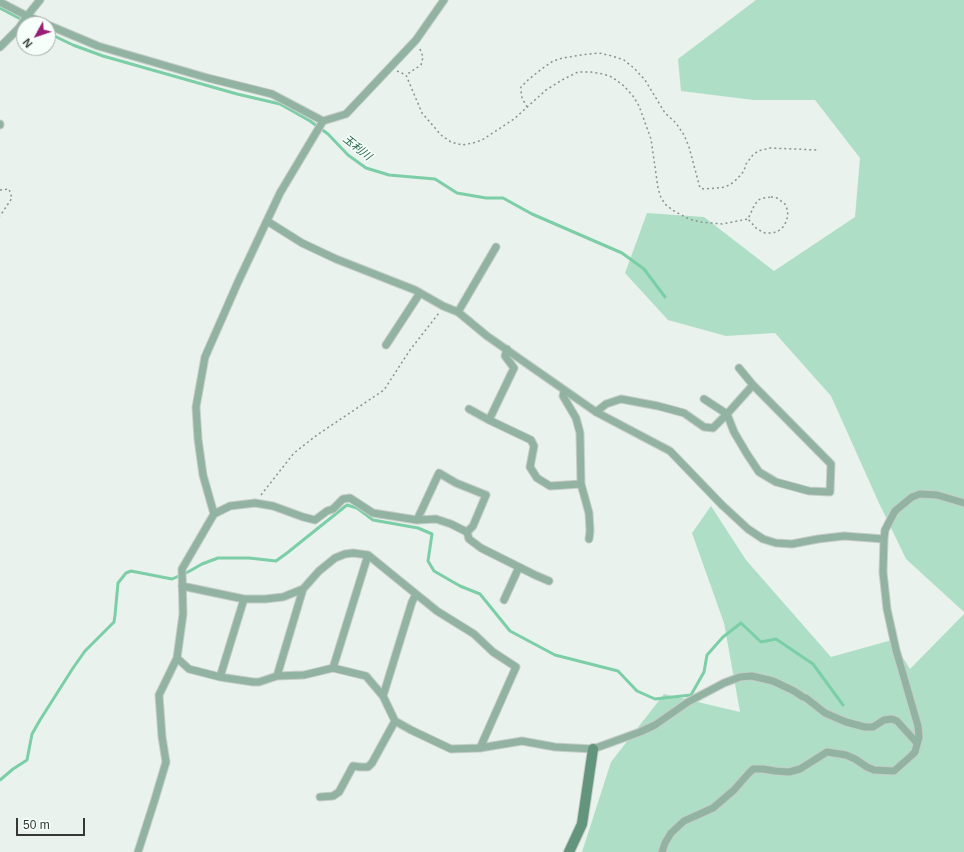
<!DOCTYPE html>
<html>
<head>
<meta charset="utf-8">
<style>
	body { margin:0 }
	#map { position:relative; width:964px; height:852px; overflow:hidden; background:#e9f2ed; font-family:Helvetica,sans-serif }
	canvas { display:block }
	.north { position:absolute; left:16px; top:16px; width:40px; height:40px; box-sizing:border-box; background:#f6fffa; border:1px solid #a9afac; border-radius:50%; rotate:230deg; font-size:11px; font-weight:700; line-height:16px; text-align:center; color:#353836 }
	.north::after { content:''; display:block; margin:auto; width:14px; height:18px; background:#991d76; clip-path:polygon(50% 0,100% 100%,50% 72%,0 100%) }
	.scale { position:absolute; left:16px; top:818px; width:69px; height:18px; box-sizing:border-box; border:2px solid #353836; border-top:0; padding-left:5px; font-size:12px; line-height:14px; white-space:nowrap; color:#353836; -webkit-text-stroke:3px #f6fffa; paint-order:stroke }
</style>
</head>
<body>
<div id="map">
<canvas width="964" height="852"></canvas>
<div class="north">N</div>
<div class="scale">50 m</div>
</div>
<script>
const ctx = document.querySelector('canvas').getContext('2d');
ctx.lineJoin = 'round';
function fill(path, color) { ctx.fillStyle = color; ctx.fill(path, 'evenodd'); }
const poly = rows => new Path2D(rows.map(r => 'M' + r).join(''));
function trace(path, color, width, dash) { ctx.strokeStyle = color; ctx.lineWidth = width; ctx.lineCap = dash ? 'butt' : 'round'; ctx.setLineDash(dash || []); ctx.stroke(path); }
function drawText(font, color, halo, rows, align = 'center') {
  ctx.font = font + ' Helvetica,"Noto Sans JP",sans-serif'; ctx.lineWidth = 3; ctx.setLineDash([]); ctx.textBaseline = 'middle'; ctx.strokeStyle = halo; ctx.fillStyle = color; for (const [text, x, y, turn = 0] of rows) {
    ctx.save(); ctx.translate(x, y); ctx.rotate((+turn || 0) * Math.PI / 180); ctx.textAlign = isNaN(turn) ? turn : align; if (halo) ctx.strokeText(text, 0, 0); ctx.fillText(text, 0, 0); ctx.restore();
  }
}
fill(poly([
	[756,0,964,0,964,612,906,559,878,501,831,396,775,333,726,336,668,320,625,273,647,213,704,217,774,271,855,217,860,158,815,100,753,100,681,91,678,59],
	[711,506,746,560,831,657,892,640,910,669,964,614,964,852,582,852,611,762,664,694,740,712,724,623,692,533]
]), '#aedfc6');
trace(poly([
	[0,8,30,24],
	[48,33,73,45,103,56,237,94,280,104,310,121,328,134,348,155,366,168,389,175,435,179,457,193,486,198,503,198,532,214,622,253,644,269,665,297],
	[0,780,13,769,27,760,32,734,40,720,73,668,85,651,114,622,115,615,118,583,126,573,131,571,172,579,188,572,202,564,218,558,249,558,276,561,287,553,347,505,357,508,373,520,418,528,432,534,428,561,434,571,460,586,480,594,510,631,555,655,618,671,637,691,655,699,691,695,704,672,707,655,723,637,741,623,761,642,776,639,813,664,843,705]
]), '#7ccea7', 3);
const street = poly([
	[0,2,27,16,46,24],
	[48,25,98,46,208,78,272,94,323,121,346,114,416,40,444,0],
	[0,47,19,28,27,16,40,0],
	[0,124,0,125],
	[267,221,302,243,336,259,415,290,443,306,458,312,487,336,596,412,670,451,722,505,748,529,763,539,776,543,792,544,818,539,844,536,884,539],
	[458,312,496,247],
	[386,345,420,293],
	[507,349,505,356,514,368,489,420,531,440,534,446,530,467,537,478,550,486,581,484,580,433,576,418,563,396,564,391],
	[739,368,753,385],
	[469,409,489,420],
	[596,412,606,404,621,399,658,406,684,413,704,427,713,428,727,414,753,385,831,464,830,492,809,491,776,482,759,472,747,454,734,432,727,414,704,399],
	[581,484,589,513,590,531,589,539],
	[214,514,203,475,198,439,196,407,205,357,238,282,280,193,323,121],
	[467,532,469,539,481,548,519,567,504,600],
	[519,567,535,575,549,581],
	[182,586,244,599,265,599,283,597,303,589,319,571,335,558,345,554,353,553,368,555,416,594,412,602,383,696],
	[416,594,437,611,474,634,493,652,516,667,480,748],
	[177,658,189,669,220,677,253,682,259,682,277,676,304,675,333,668,366,676,383,696,395,721,411,730,451,749,480,748,522,741,555,747,593,749,640,732,655,725,688,702,724,683,740,677,752,676,773,681,794,691,803,697,806,698,825,713,846,722,865,727,873,727,884,720,892,719,897,721,917,743],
	[333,668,368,555],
	[277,676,303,589],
	[220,677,244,599],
	[320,797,333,796,339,792,353,766,360,767,368,767,372,763,395,721],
	[138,852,155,799,166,762,162,737,159,695,177,658,183,614,182,569,214,514,230,506,255,503,273,506,303,517,315,520,327,511,333,509,343,499,350,498,373,513,417,520,436,519,451,524,467,532,473,526,486,495,456,483,439,473,417,520],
	[662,852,665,843,671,833,684,821,713,808,734,790,748,774,753,769,763,769,775,771,789,772,800,769,827,752,846,755,855,759,867,767,874,770,894,771,911,756,915,752,919,737,918,726,896,650,887,609,883,572,884,539,885,530,895,511,912,497,920,494,937,495,964,503]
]);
const secondary = poly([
	[569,852,582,824,593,749]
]);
trace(street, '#c5cdc8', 9);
trace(secondary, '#c5cdc8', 12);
trace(poly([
	[420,49,423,57,421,65,406,75,422,113,441,135,451,142,462,145,473,143,482,140,514,119,546,90,562,80,578,72,591,72,603,74,612,77,624,86,633,96,639,106,651,139,658,188,661,198,666,205,674,211,689,219,701,222,722,224,748,219],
	[397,71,406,75],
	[527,107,522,98,521,91,521,87,529,79,543,68,553,61,563,58,581,55,599,53,612,56,624,60,635,69,645,80,665,113,676,123,684,135,689,147,700,188,704,189,717,188,725,187,731,184,737,179,744,171,746,164,752,156,758,151,770,148,818,150],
	[0,190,9,189,12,198,0,216],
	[771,197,777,198,785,204,787,209,788,215,786,222,783,227,777,232,771,233,765,233,757,229,748,219,754,206,758,200,764,198,771,197],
	[261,495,294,453,317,435,384,390,410,350,439,313]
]), '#8b918e', 1.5, [2, 3]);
trace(street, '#92b3a2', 7);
trace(secondary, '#62957c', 10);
drawText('italic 11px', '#1b5a40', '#f6fffa', [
	["玉利川",357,148,39]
]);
</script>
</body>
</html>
